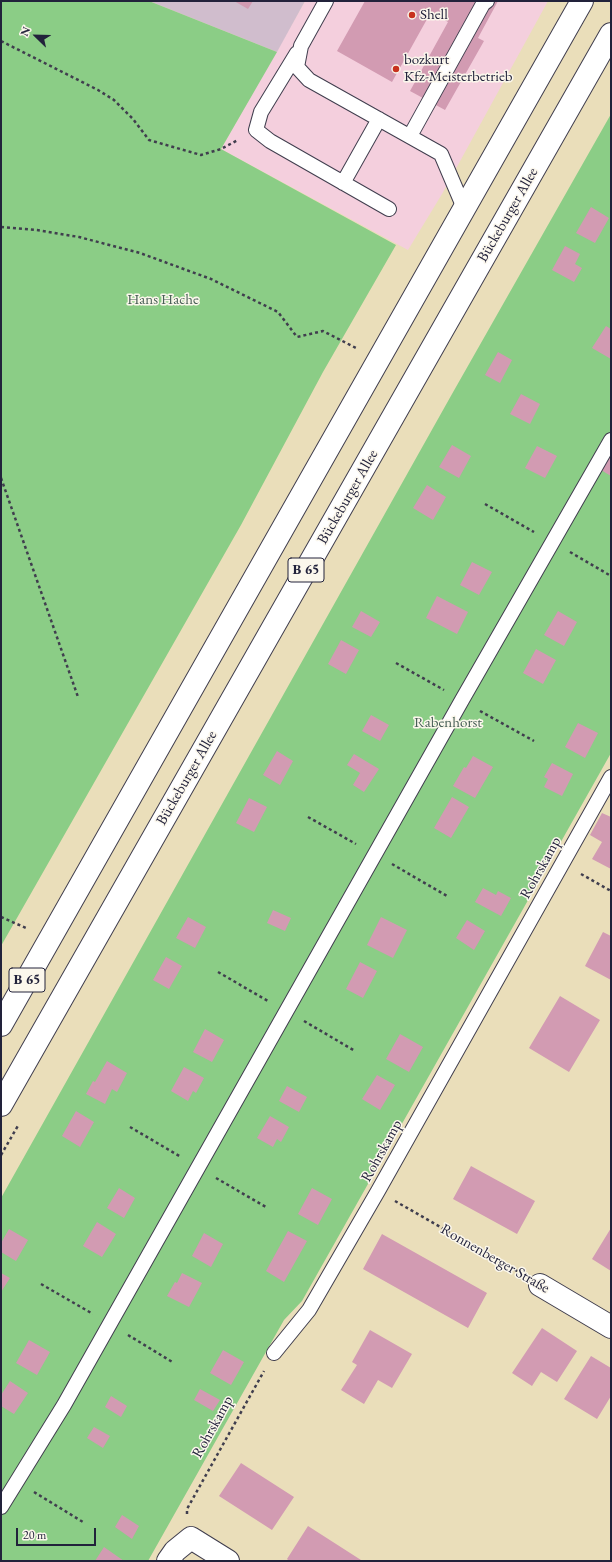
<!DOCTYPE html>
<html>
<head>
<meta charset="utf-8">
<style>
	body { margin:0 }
	#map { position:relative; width:612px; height:1562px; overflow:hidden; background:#eadeba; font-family:"EB Garamond",serif }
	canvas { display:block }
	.frame { position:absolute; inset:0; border:2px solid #22223b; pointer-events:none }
	.north { position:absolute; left:16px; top:16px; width:40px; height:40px; -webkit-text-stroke:3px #fbf7ec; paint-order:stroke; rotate:293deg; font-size:11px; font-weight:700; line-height:16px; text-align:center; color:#22223b }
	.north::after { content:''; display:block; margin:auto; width:14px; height:18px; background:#22223b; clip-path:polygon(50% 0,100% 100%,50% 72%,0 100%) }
	.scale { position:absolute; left:16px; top:1528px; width:80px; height:18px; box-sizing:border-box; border:2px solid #22223b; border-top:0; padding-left:5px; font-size:12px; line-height:14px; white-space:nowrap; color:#22223b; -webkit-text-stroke:3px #fbf7ec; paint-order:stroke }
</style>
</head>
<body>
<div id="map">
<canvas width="612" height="1562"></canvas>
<div class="frame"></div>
<div class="north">N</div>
<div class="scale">20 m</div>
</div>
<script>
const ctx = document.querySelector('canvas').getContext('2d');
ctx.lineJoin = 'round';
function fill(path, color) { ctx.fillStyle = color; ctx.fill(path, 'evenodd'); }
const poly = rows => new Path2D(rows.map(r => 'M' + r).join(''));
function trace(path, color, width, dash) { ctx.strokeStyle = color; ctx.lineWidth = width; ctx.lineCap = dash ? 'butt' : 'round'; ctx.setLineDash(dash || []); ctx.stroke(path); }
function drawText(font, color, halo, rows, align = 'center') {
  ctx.font = font + ' "EB Garamond",serif'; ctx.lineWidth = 3; ctx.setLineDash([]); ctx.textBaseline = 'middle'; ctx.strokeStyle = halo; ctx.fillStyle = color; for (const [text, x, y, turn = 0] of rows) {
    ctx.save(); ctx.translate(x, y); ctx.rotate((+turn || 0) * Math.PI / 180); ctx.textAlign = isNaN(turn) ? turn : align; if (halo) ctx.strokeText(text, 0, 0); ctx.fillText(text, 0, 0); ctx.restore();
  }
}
fill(poly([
	[305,1,548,1,442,194,408,250,221,149]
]), '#f4cfdd');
fill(poly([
	[149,1,305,1,277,52]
]), '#d0bdcd');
fill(poly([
	[1,1,149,1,277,52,221,149,396,245,323,372,241,525,1,946],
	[611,114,611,753,302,1301,284,1320,148,1561,1,1561,1,1198,452,394]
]), '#8bcd86');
fill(poly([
	[234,1,253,1,248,9],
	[365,1,498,1,478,38,484,41,445,110,410,91,448,22,431,12,392,82,337,51],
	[591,207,609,218,595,243,576,233],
	[565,246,580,254,575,264,582,268,574,282,552,270],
	[606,326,611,329,611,359,592,348],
	[498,352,512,360,500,383,485,375],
	[521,394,540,404,530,424,510,414],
	[452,445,471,456,459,478,439,467],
	[537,446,557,456,545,478,525,468],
	[610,454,611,455,611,476,601,470],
	[427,485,446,497,433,520,413,508],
	[472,562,492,572,479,595,460,585],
	[437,596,468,612,457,634,426,618],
	[361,611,380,622,371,637,352,627],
	[558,611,577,622,564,646,544,635],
	[341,640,359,650,346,674,328,664],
	[536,649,556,660,543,684,523,673],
	[371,715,389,725,380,741,362,731],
	[578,723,598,733,585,758,565,747],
	[277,751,293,761,280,785,263,775],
	[354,754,379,769,364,792,353,785,360,773,347,765],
	[473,756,493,767,475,798,453,786,464,767,466,768],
	[552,763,573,774,562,796,544,787,548,779,544,777],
	[452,797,469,807,451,838,434,828],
	[249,798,267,807,254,832,236,823],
	[602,813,611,817,611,869,592,859,602,842,590,835],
	[483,888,496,895,498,891,511,898,501,916,475,902],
	[273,910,291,918,285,931,267,923],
	[188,917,206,927,195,948,176,938],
	[381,917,407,930,393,958,367,945],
	[467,920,485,931,474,950,456,938],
	[603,932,611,936,611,980,585,966],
	[166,957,182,966,169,989,153,980],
	[360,962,377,971,363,998,346,989],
	[560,996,600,1020,569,1072,529,1048],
	[205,1029,224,1040,212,1062,193,1052],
	[400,1034,423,1047,409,1072,386,1059],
	[107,1061,127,1073,117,1092,112,1089,105,1104,86,1094,93,1081,95,1082],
	[184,1067,204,1078,196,1093,193,1091,188,1101,171,1091],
	[377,1075,395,1085,380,1110,362,1099],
	[287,1086,307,1097,299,1112,279,1101],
	[76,1111,94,1122,80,1147,62,1136],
	[270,1116,289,1127,281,1142,277,1139,273,1147,257,1138],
	[471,1166,535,1201,517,1234,453,1199],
	[119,1188,135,1198,124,1218,107,1208],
	[312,1188,332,1199,318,1225,298,1214],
	[97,1222,116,1234,102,1257,83,1246],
	[611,1228,611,1271,592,1259],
	[9,1229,28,1240,16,1261,1,1252,1,1243],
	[288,1231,307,1241,284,1282,266,1271],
	[204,1233,223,1244,211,1267,192,1256],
	[382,1234,487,1293,468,1328,363,1269],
	[1,1273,10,1278,1,1292],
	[182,1273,202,1283,189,1307,167,1296,175,1282,177,1283],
	[542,1328,577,1351,557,1382,541,1372,532,1386,512,1373],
	[370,1330,412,1354,392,1388,378,1380,364,1404,341,1390,357,1365,352,1362],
	[29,1340,50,1352,37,1375,16,1363],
	[223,1350,244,1362,231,1385,210,1373],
	[591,1356,611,1368,611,1396,597,1419,564,1399],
	[10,1381,28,1393,14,1414,1,1406,1,1395],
	[200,1389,220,1400,213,1411,194,1400],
	[111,1396,127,1406,121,1417,105,1407],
	[94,1427,110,1436,103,1448,87,1438],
	[241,1463,294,1497,272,1530,219,1496],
	[122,1515,139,1526,132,1539,115,1527],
	[308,1526,361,1560,360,1561,289,1561,287,1559],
	[104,1547,124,1561,95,1561]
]), '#d29bb2');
const service = poly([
	[326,1,301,46,297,67,309,80,441,154,464,208],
	[297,53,261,112,256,130,270,141,389,209],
	[410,136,483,4,487,1],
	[343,183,379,119],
	[274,1353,309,1310,378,1191,611,777],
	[1,1507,64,1405,462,700,611,440]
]);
const minor = poly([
	[540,1285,611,1327],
	[168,1561,175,1551,191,1538,228,1561]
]);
const primary = poly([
	[1,1025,582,1],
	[1,1105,611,34]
]);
trace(service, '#403e4e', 16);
trace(minor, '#403e4e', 24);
trace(primary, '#403e4e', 24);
trace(poly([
	[1,41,98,90,114,100,133,119,149,140,201,155,221,149,238,140],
	[1,227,37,230,79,237,140,253,211,279,278,312,297,337,323,331,356,348],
	[1,478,78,697],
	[485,504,534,532],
	[570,552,611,576],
	[396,663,444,690],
	[480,711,534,741],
	[308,817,356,844],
	[392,864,447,896],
	[581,874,611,891],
	[1,917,26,928],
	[218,972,268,1001],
	[304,1021,355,1051],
	[130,1127,181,1157],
	[1,1155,19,1124],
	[216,1178,266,1207],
	[395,1201,519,1272],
	[41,1284,93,1314],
	[128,1335,174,1363],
	[34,1492,83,1522],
	[187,1514,187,1509,264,1371]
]), '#403e4e', 2.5, [3, 3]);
trace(service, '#fff', 14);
trace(minor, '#fff', 22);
trace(primary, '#fff', 22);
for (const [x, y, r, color] of [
	[412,15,4,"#c8321e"],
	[396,69,4,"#c8321e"]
]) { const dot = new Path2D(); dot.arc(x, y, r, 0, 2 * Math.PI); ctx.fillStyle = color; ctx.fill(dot); trace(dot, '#fbf7ec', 1.5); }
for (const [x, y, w] of [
	[306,570,36],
	[27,980,36]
]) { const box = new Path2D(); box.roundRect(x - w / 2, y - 12, w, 24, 3); ctx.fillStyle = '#fbf7ec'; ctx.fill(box); trace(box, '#22223b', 1); }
drawText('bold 14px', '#22223b', null, [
	["B 65",306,570],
	["B 65",27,980]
]);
drawText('15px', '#22223b', '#fbf7ec', [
	["Shell",420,15],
	["bozkurt",404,60],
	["Kfz-Meisterbetrieb",404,77]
], 'left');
drawText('15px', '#22223b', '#fbf7ec', [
	["Bückeburger Allee",508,215,-60],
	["Bückeburger Allee",348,497,-60],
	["Bückeburger Allee",187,778,-60],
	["Rohrskamp",541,868,-61],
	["Rohrskamp",382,1151,-61],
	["Ronnenberger Straße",495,1259,30],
	["Rohrskamp",213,1427,-61]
]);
drawText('15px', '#475e55', '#fbf7ec', [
	["Hans Hache",163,300],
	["Rabenhorst",448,723]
]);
</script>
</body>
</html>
